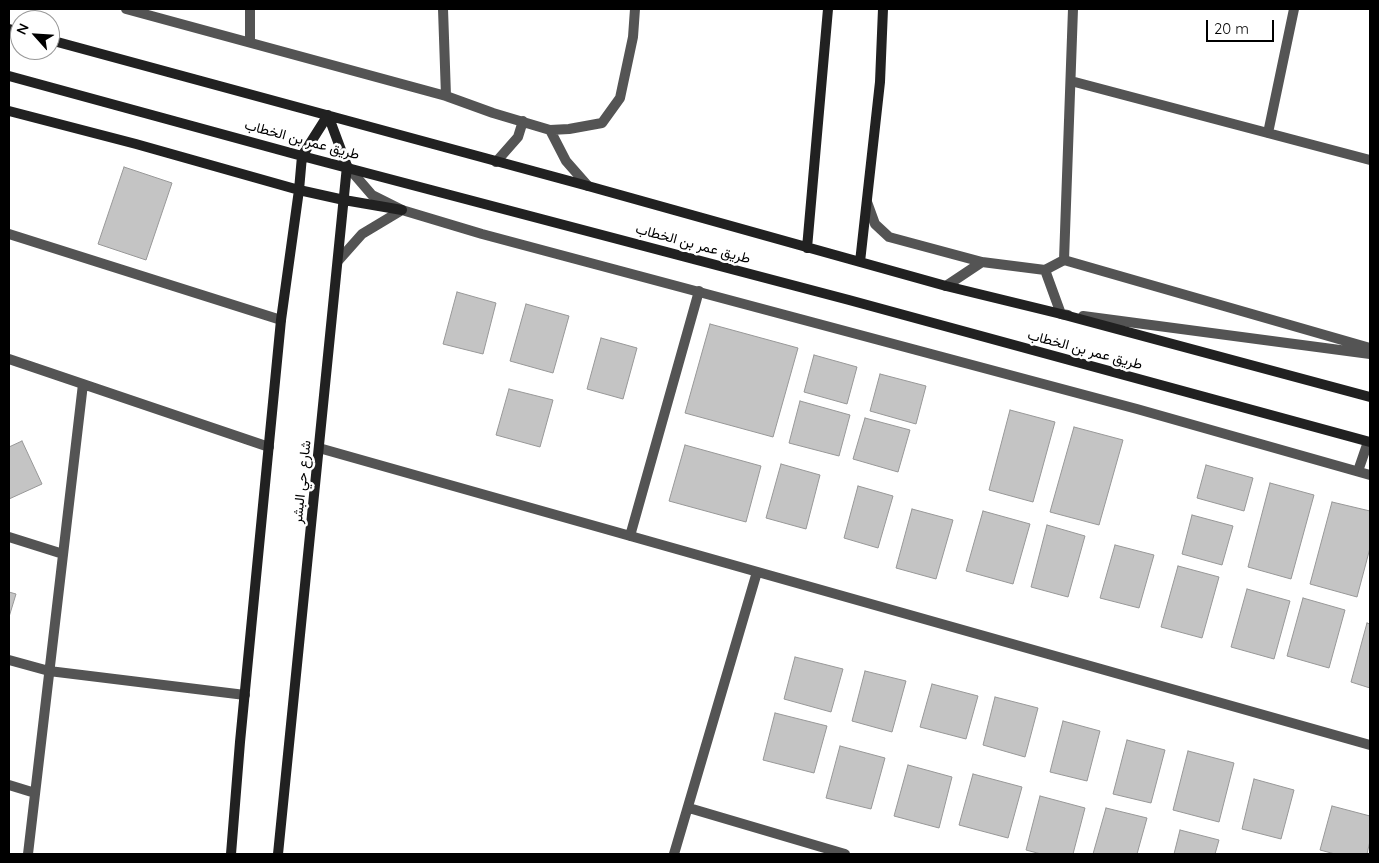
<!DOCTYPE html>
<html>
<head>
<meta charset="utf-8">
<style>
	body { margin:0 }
	#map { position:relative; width:1379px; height:863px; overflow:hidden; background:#fff; font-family:Quicksand,sans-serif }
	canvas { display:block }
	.frame { position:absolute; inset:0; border:10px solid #000; pointer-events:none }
	.north { position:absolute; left:10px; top:10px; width:50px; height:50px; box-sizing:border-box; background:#fff; border:1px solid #999; border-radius:50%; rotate:296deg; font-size:14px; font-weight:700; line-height:20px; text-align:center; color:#000 }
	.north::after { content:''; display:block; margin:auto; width:18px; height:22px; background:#000; clip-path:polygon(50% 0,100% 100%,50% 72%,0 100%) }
	.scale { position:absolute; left:1206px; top:20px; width:68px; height:22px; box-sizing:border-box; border:2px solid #000; border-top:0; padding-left:6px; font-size:15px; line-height:18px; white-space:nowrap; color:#000; -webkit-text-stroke:4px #fff; paint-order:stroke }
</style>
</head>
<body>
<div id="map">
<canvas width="1379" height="863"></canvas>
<div class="frame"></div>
<div class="north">N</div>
<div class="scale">20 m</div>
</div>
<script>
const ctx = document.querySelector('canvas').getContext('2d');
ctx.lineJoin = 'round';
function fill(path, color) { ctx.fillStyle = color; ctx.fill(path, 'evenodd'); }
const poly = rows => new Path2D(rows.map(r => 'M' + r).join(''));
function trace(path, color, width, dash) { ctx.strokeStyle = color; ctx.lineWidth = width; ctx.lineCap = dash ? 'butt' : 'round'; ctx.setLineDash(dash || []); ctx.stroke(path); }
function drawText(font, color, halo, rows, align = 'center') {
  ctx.font = font + ' Quicksand,Vazirmatn,sans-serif'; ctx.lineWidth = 5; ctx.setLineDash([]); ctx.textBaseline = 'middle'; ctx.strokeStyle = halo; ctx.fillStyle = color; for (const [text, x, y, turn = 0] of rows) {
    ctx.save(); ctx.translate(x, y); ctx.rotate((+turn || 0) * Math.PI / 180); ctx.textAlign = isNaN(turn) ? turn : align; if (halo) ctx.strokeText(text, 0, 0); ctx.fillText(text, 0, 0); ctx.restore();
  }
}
const building = poly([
	[124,167,172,183,146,260,98,244,124,167],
	[457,292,496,303,483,354,443,344,457,292],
	[526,304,569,316,553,373,510,361,526,304],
	[710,324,798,348,773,437,685,413,710,324],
	[601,338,637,348,623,399,587,389,601,338],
	[814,355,857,367,847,404,804,392,814,355],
	[880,374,926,386,916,424,870,411,880,374],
	[509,389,553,400,540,447,496,435,509,389],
	[800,401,850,415,839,456,789,443,800,401],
	[1010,410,1055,422,1033,502,989,490,1010,410],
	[865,418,910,430,898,472,853,459,865,418],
	[1074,427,1123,440,1099,525,1050,512,1074,427],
	[22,441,42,484,9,499,9,447,22,441],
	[685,445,761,466,746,522,669,501,685,445],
	[781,464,820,475,806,529,766,518,781,464],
	[1206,465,1253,478,1244,511,1197,498,1206,465],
	[1270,483,1314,495,1291,579,1248,567,1270,483],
	[858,486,893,496,878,548,844,538,858,486],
	[1332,502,1370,511,1370,548,1357,597,1310,584,1332,502],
	[912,509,953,520,936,579,896,568,912,509],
	[983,511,1030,524,1013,584,966,571,983,511],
	[1192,515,1233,526,1222,565,1182,554,1192,515],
	[1047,525,1085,536,1068,597,1031,587,1047,525],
	[1115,545,1154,555,1139,608,1100,598,1115,545],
	[1178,566,1219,577,1202,638,1161,627,1178,566],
	[1247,589,1290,601,1274,659,1231,647,1247,589],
	[9,592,16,594,9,617,9,592],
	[1303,598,1345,610,1329,668,1287,656,1303,598],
	[1367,623,1370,624,1370,688,1351,682,1367,623],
	[795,657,843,669,831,712,784,699,795,657],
	[865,671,906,681,892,732,852,721,865,671],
	[932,684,978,696,966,739,920,727,932,684],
	[995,697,1038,708,1025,757,983,745,995,697],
	[775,713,827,726,814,773,763,760,775,713],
	[1063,721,1100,731,1087,781,1050,772,1063,721],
	[1127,740,1165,750,1151,803,1113,794,1127,740],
	[840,746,885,758,871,809,826,798,840,746],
	[1188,751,1234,763,1219,822,1173,810,1188,751],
	[908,765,952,777,939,828,894,816,908,765],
	[973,774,1022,787,1008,838,959,825,973,774],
	[1254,779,1294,790,1281,839,1242,829,1254,779],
	[1040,796,1085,808,1073,854,1041,854,1026,850,1040,796],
	[1332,806,1370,816,1370,841,1367,854,1335,854,1320,850,1332,806],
	[1106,808,1147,818,1137,854,1093,854,1106,808],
	[1180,830,1219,840,1215,854,1174,854,1180,830]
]);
fill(building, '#c4c4c4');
trace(building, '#989898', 1);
trace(poly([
	[347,166,372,195,402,210,482,234,1137,409,1370,475],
	[867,202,875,224,889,237,982,262,1045,270,1061,314,1068,315],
	[1064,260,1370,348],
	[338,261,362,234,402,210],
	[946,286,982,262],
	[1083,316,1370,354],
	[1358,471,1368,442]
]), '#545454', 10);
trace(poly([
	[126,9,446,96,493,113,550,130,569,129,602,123,620,98,633,37,635,9],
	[443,9,446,96],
	[250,42,250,9],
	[1071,81,1370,160],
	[550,130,566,161,588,186],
	[1268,133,1294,9],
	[496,162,518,137,523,121],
	[9,234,281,320],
	[1045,270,1064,260,1073,9],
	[9,359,269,447],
	[319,448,1370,745],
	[630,536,699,291],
	[9,537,63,554],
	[9,660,49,671,245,695],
	[9,785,35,793],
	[689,808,845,854],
	[28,854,83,384],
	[674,854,757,572]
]), '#545454', 10);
trace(poly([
	[9,29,20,32],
	[50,40,588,186,946,286,1061,314,1370,397],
	[9,76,302,156,849,300,1370,442],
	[9,111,136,144,299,190,344,200,402,210],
	[807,248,828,9],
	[860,262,880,82,883,9],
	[231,854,240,742,281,320,299,190,302,156,328,115],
	[278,854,347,166,328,115]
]), '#212121', 10);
drawText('14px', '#000', '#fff', [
	["طريق عمر بن الخطاب",302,140,15],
	["طريق عمر بن الخطاب",693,244,15],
	["طريق عمر بن الخطاب",1085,350,15],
	["شارع حي البشر",302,482,-84]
]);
</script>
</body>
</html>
